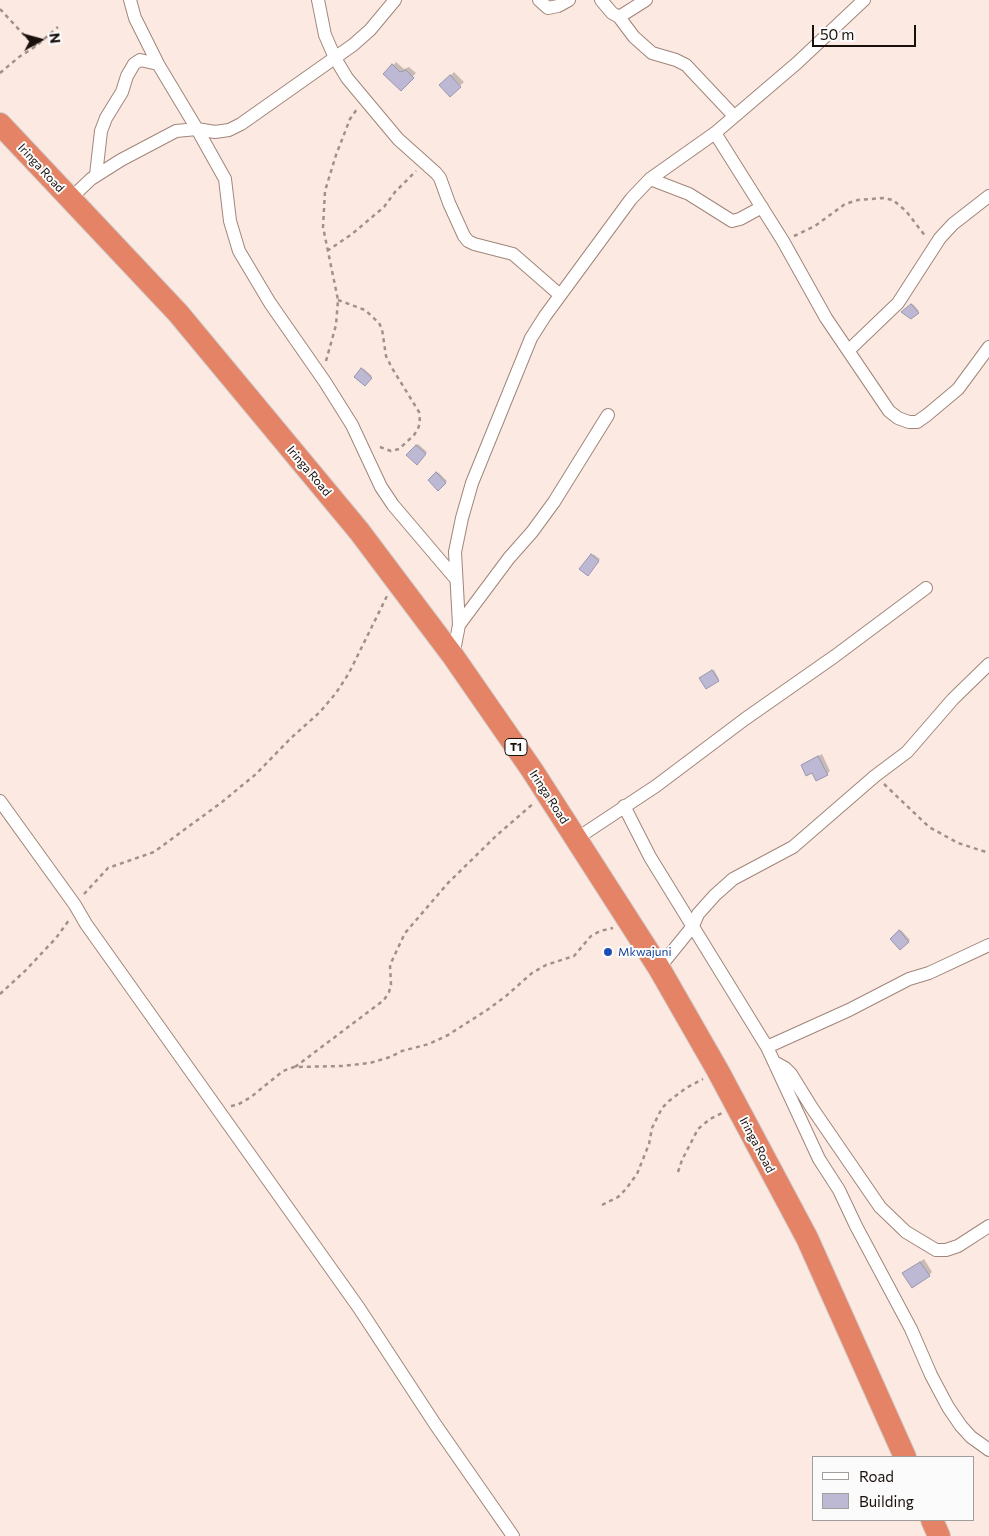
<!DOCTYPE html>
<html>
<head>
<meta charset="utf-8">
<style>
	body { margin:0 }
	#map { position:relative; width:989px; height:1536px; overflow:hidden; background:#fceae2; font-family:Commissioner,sans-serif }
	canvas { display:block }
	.legend { position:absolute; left:812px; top:1456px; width:162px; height:65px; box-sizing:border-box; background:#fbfbfb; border:1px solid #a19d9b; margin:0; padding:6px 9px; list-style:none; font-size:15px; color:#190f0b }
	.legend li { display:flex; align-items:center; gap:10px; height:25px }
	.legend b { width:25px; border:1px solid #a19d9b }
	.north { position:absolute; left:15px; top:15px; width:50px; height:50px; -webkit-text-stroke:4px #fbfbfb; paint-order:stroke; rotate:83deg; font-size:14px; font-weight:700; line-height:20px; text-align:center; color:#190f0b }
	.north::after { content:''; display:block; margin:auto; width:18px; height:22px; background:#190f0b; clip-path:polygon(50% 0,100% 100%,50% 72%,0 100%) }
	.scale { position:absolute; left:812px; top:25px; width:104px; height:22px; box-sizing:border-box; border:2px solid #190f0b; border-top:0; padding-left:6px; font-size:15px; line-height:18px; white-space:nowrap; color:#190f0b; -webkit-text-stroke:4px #fbfbfb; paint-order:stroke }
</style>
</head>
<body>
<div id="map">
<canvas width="989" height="1536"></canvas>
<ul class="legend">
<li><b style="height:6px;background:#fff"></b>Road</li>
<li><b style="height:14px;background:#bdb9d4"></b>Building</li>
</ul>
<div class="north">N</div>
<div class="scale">50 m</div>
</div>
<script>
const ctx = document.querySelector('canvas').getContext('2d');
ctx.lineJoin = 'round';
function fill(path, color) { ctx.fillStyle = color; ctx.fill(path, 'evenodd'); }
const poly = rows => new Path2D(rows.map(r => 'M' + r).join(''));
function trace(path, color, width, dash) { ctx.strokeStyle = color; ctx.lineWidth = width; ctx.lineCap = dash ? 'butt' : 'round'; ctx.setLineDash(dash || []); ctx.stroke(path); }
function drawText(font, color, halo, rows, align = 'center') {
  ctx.font = font + ' Commissioner,sans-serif'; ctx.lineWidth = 4; ctx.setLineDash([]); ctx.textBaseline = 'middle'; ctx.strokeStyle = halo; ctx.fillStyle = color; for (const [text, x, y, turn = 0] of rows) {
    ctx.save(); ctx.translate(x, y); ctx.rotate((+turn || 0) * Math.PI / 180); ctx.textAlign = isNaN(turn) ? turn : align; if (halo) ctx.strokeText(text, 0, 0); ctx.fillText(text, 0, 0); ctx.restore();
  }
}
fill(poly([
	[396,62,404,69,409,67,416,73,401,89,385,74],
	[454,72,464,82,450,95,441,85],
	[913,304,919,311,911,318,903,312],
	[363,368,372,376,365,384,356,377],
	[418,444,427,452,417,463,408,455],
	[438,472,447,481,438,489,430,480],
	[593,554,600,559,588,574,581,569],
	[714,670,719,679,718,680,702,677],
	[822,754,830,771,827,774,812,772,802,765],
	[901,930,910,940,900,949,892,939],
	[924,1259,932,1272,929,1275,904,1273]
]), '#0003');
const building = poly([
	[392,64,400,72,406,70,414,78,401,91,383,74,392,64],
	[450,75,461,87,450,97,439,85,450,75],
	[911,304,919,313,911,319,901,312,911,304],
	[361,368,372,378,365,386,354,377,361,368],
	[416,445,426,454,417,465,406,455,416,445],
	[436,472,446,483,438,491,428,480,436,472],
	[591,554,599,561,588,576,579,569,591,554],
	[712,670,719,681,706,689,699,678,712,670],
	[818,756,828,775,816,781,812,773,806,776,801,765,818,756],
	[899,930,909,942,900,950,890,939,899,930],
	[920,1262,930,1276,912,1288,902,1273,920,1262]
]);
fill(building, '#bdb9d4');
trace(building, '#9a96b0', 1);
const street = poly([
	[130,0,135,18,158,64],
	[318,0,325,35,335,58,347,78,398,139,436,173,440,178,449,203,464,236,468,241,474,244,513,254,560,295],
	[539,0,548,8,558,6,569,0],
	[601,0,612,13,619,17,646,0],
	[619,17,634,37,652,53,676,60,686,65,734,116],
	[715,133,783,241,826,318,889,411,898,418,909,422,917,422,927,415,958,389,989,347],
	[96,175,101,131,106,118,122,92,127,76,134,64,140,60,158,64,197,129,215,132,229,130,241,124,353,45,370,30,395,0],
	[650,179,689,194,732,221,740,219,762,207],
	[70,199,91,179,121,160,176,131,197,129,225,179,230,221,239,251,270,303,325,382,352,425,381,487,393,505,455,578],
	[849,350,898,303,940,238,953,224,989,196],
	[459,625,509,558,532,532,554,502,608,415],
	[453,656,459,625,455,552,462,518,472,483,531,338,545,316,631,199,650,179,715,133,797,63,864,0],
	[0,801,75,905,86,924,359,1308,435,1424,513,1536],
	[624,806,650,857,767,1047,819,1159,839,1190,856,1226,911,1329,931,1375,948,1407,961,1426,971,1437,989,1450],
	[576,839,656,786,745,719,835,656,926,588],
	[659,968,693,926,698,914,715,895,733,879,793,847,875,776,907,752,953,699,989,664],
	[767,1047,849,1010,909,979,929,973,989,945],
	[774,1062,785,1068,791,1074,812,1108,880,1207,906,1232,936,1250,946,1250,958,1246,989,1226]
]);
const highway = poly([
	[0,124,178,313,359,531,453,656,532,770,659,968,718,1071,807,1238,905,1457],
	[932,1520,939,1536]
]);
trace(street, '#a18579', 14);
trace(highway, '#d1cfce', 24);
trace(poly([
	[0,9,25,36,36,46],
	[0,73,19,57,36,46,58,27],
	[794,236,815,226,845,204,858,200,883,198,893,200,906,211,926,237],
	[327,251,352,234,384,207,395,192,416,171],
	[338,300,365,310,379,323,382,329,386,356,392,368,419,412,420,422,418,429,414,435,399,449,391,451,377,446],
	[326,361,336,325,338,300,323,227,325,191,336,155,350,119,357,109],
	[884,784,929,827,958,843,989,853],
	[84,894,108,868,154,852,222,802,256,774,291,738,320,712,336,693,349,673,387,596],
	[0,994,25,971,56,938,69,920],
	[295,1067,384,1000,389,992,391,985,390,965,405,933,448,883,497,835,534,803],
	[231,1106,237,1105,251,1097,283,1071,294,1067,342,1066,370,1063,390,1057,402,1051,429,1044,448,1035,487,1010,506,996,532,973,546,965,574,956,591,936,600,931,613,928],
	[678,1172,682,1160,698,1129,710,1119,722,1113],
	[602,1205,618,1197,626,1189,637,1174,649,1144,652,1128,662,1108,669,1101,686,1088,703,1079]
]), '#a0918a', 2.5, [4, 4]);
trace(street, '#fff', 12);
trace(highway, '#e48365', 22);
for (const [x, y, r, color] of [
	[608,952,5,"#1a4fb4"]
]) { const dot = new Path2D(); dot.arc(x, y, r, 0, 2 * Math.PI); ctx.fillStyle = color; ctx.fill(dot); trace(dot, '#fbfbfb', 2); }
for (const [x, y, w] of [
	[516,747,22]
]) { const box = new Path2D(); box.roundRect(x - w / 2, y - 8.5, w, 17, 4); ctx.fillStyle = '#fbfbfb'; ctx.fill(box); trace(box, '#190f0b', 1); }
drawText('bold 11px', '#190f0b', null, [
	["T1",516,747]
]);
drawText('12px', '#190f0b', '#fbfbfb', [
	["Iringa Road",41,168,47],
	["Iringa Road",309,471,50],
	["Iringa Road",549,797,57],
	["Iringa Road",757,1145,62]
]);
drawText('12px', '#164399', '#fbfbfb', [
	["Mkwajuni",618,952]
], 'left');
</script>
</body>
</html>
